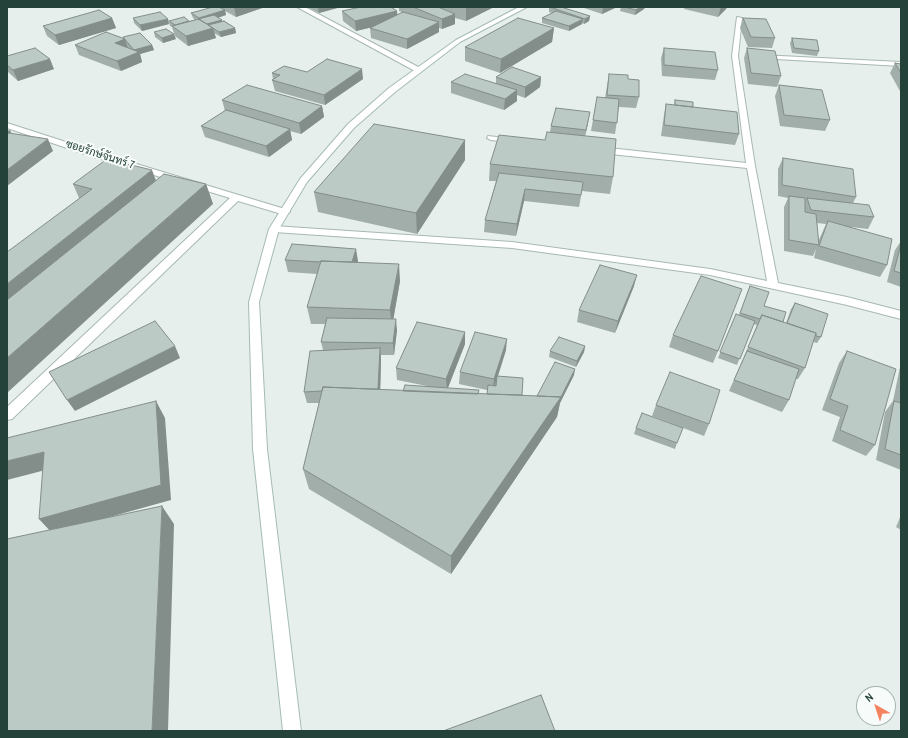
<!DOCTYPE html>
<html>
<head>
<meta charset="utf-8">
<style>
	body { margin:0 }
	#map { position:relative; width:908px; height:738px; overflow:hidden; background:#e6efeb; font-family:"Archivo Narrow",sans-serif }
	canvas { display:block }
	.frame { position:absolute; inset:0; border:8px solid #24423a; pointer-events:none }
	.north { position:absolute; left:856px; top:686px; width:40px; height:40px; box-sizing:border-box; background:#f7fbf9; border:1px solid #a3b1ad; border-radius:50%; rotate:321deg; font-size:11px; font-weight:700; line-height:16px; text-align:center; color:#24423a }
	.north::after { content:''; display:block; margin:auto; width:14px; height:18px; background:#f4845f; clip-path:polygon(50% 0,100% 100%,50% 72%,0 100%) }
</style>
</head>
<body>
<div id="map">
<canvas width="908" height="738"></canvas>
<div class="frame"></div>
<div class="north">N</div>
</div>
<script>
const ctx = document.querySelector('canvas').getContext('2d');
ctx.lineJoin = 'round';
const poly = rows => new Path2D(rows.map(r => 'M' + r).join(''));
function trace(path, color, width, dash) { ctx.strokeStyle = color; ctx.lineWidth = width; ctx.lineCap = dash ? 'butt' : 'round'; ctx.setLineDash(dash || []); ctx.stroke(path); }
function fill(path, color) { ctx.fillStyle = color; ctx.fill(path, 'evenodd'); }
function drawText(font, color, halo, rows, align = 'center') {
  ctx.font = font + ' "Archivo Narrow",Sarabun,sans-serif'; ctx.lineWidth = 4; ctx.setLineDash([]); ctx.textBaseline = 'middle'; ctx.strokeStyle = halo; ctx.fillStyle = color; for (const [text, x, y, turn = 0] of rows) {
    ctx.save(); ctx.translate(x, y); ctx.rotate((+turn || 0) * Math.PI / 180); ctx.textAlign = isNaN(turn) ? turn : align; if (halo) ctx.strokeText(text, 0, 0); ctx.fillText(text, 0, 0); ctx.restore();
  }
}
const minor = poly([
	[297,7,305,7,422,69,418,71,415,71,297,7],
	[737,17,742,18,738,56,755,166,778,283,847,297,901,311,901,319,847,305,710,275,512,248,274,232,269,229,274,226,512,242,710,269,767,281,747,168,600,153,596,150,600,147,746,163,732,56,737,17],
	[760,55,901,62,901,66,758,58,757,57,760,55],
	[7,123,97,152,288,210,290,212,285,215,238,201,12,419,7,420,7,407,230,198,91,156,7,128,7,123],
	[488,136,514,139,518,141,514,143,491,140,487,138,488,136]
]);
const secondary = poly([
	[519,7,527,7,460,42,395,92,354,128,307,182,279,229,259,302,267,449,301,731,283,731,253,449,249,302,269,229,300,179,348,124,389,88,456,40,519,7]
]);
trace(minor, '#a8b8b2', 2);
trace(secondary, '#a4bbb3', 2);
fill(minor, '#fff');
fill(secondary, '#fff');
fill(poly([
	[213,7,265,7,236,17,225,11,226,15,218,18,222,21,235,28,236,33,221,37,214,33,216,38,188,46,175,36,172,27,170,26,169,21,189,21,195,20,193,18,191,13],
	[307,7,341,7,319,13],
	[399,7,494,7,466,21,455,18,455,24,442,29,439,28,439,32,407,49,371,38,370,28,373,27,356,31,343,21,342,11,397,11,397,15,402,12,399,11],
	[549,7,561,7,590,16,589,21,584,24,582,23,582,24,569,31,542,23,542,18,552,13,549,12],
	[581,7,615,7,615,8,602,14],
	[621,7,645,7,644,9,635,15,620,11],
	[685,7,727,7,726,9,718,17,684,9],
	[112,18,116,28,59,45,47,36,43,26],
	[133,18,168,19,169,24,142,31,134,23],
	[743,18,775,38,772,48,748,47,740,28],
	[554,28,552,42,500,73,465,61,465,47],
	[154,32,176,39,163,43,155,37],
	[123,37,152,45,154,50,140,54,142,62,121,71,79,55,75,45,123,39],
	[792,38,819,51,817,56,792,53,790,43],
	[664,48,718,70,715,80,662,76,661,58],
	[747,48,781,76,777,87,748,84,744,58],
	[7,56,54,69,18,81,7,71],
	[895,63,901,64,901,93,890,73],
	[307,72,363,79,325,105,275,91,272,80,273,79,272,73],
	[609,74,639,97,636,108,619,107,615,134,591,131,597,97,605,98],
	[496,77,541,77,540,87,525,98,517,95,517,101,504,110,451,93,451,82,496,83],
	[779,85,830,120,825,131,780,126,775,96],
	[222,100,322,106,324,117,301,134,290,131,292,140,269,157,205,137,201,126,225,111],
	[675,100,693,107,739,134,735,145,661,136,664,115,666,104,674,105],
	[588,123,585,136,613,177,610,194,582,191,579,207,524,201,516,236,484,232,485,220,496,181,489,181,490,164,545,140,550,132,551,126],
	[465,140,465,160,417,234,318,212,314,192],
	[783,158,856,197,853,203,874,217,868,229,851,227,887,265,880,277,814,258,816,249,813,256,784,251,784,207,788,198,778,196,778,169],
	[817,223,826,224,818,242],
	[156,180,206,184,213,204,79,198,73,184],
	[901,241,901,287,887,282,895,250],
	[285,260,358,261,357,263,400,281,393,319,397,330,394,355,381,355,381,360,380,390,403,391,427,386,397,380,396,368,465,344,448,388,478,394,487,394,487,390,459,384,460,372,506,350,498,376,522,395,537,396,574,375,560,403,557,417,451,574,309,489,303,469,319,403,307,403,304,392,323,350,321,342,325,324,311,324,307,307,317,274,288,272],
	[634,286,615,333,577,322,579,310],
	[750,286,764,306,783,322,786,323,791,309,795,303,821,337,817,343,813,342,805,368,798,379,796,379,789,400,782,412,729,391,743,359,757,325,753,324,737,365,718,358,736,314,739,315],
	[673,335,718,351,713,363,669,347],
	[585,346,584,352,576,367,549,357,550,351],
	[847,351,875,445,866,456,832,441,840,417,822,410,839,363],
	[901,362,901,470,876,460,885,412,893,401],
	[656,405,709,424,704,436,652,416],
	[636,428,677,443,675,449,634,434],
	[901,515,901,530,896,527]
]), '#a1aea9');
fill(poly([
	[234,7,265,7,236,17],
	[318,7,341,7,319,13],
	[466,7,494,7,466,21],
	[603,7,615,7,615,8,602,14],
	[640,7,645,7,644,9,635,15,636,10],
	[721,7,727,7,726,9,718,17],
	[225,10,226,15,203,22,200,20,199,18],
	[397,11,398,21,356,31,355,21],
	[455,14,455,24,442,29,442,19],
	[590,16,589,21,584,24,585,19],
	[112,18,116,28,59,45,55,35],
	[168,19,169,24,142,31,140,25],
	[583,19,582,24,569,31,569,26],
	[222,20,223,25,212,28,206,24],
	[439,22,439,32,407,49,407,39],
	[213,28,216,38,188,46,186,36],
	[235,28,236,33,221,37,219,32],
	[554,28,552,42,500,73,501,59],
	[174,34,176,39,163,43,162,38],
	[125,39,128,49,115,43],
	[152,45,154,50,140,54,142,62,121,71,117,61,134,50],
	[50,59,54,69,18,81,13,70],
	[362,69,363,79,325,105,324,95],
	[541,77,540,87,525,98,525,87],
	[517,90,517,101,504,110,505,99],
	[322,106,324,117,301,134,299,123],
	[590,112,588,123,584,141,586,130],
	[290,129,292,140,269,157,266,146],
	[10,130,15,141,7,146,7,131],
	[48,139,53,151,7,186,7,170],
	[465,140,465,160,417,234,416,213],
	[152,170,158,186,7,309,7,284],
	[206,184,213,204,7,393,7,358],
	[525,189,524,201,516,236,517,224],
	[356,249,358,261,353,276,351,264],
	[399,264,400,281,392,327,390,310],
	[637,275,634,286,615,333,618,321],
	[396,319,397,330,394,355,393,343],
	[465,332,465,344,447,390,446,379],
	[507,339,506,350,493,391,494,379],
	[175,346,180,358,75,411,67,400],
	[585,346,584,352,576,367,577,361],
	[380,348,381,360,380,400,378,389],
	[575,369,574,375,560,403,557,417,451,574,451,556],
	[156,401,165,418,171,500,52,533,39,519],
	[44,452,57,467,7,480,7,461],
	[162,506,174,524,168,731,152,731]
]), '#838d89');
const building = poly([
	[213,7,219,7,225,10,199,18,191,13,213,7],
	[361,7,391,7,397,11,355,21,342,11,361,7],
	[413,7,438,7,455,14,442,19,413,7],
	[550,7,561,7,590,16,585,19,550,7],
	[624,7,640,7,636,10,624,7],
	[99,10,112,18,55,35,43,26,99,10],
	[556,11,583,19,569,26,542,18,556,11],
	[160,12,168,19,140,25,133,18,160,12],
	[403,12,439,22,407,39,370,28,403,12],
	[214,15,222,20,207,24,198,19,214,15],
	[184,17,189,21,175,25,169,21,184,17],
	[518,18,554,28,501,59,465,47,518,18],
	[743,18,766,19,775,38,751,37,743,18],
	[199,19,213,28,186,36,172,26,199,19],
	[224,21,235,28,219,32,208,25,224,21],
	[166,29,174,34,162,38,154,32,166,29],
	[106,32,125,39,115,43,139,52,117,61,75,45,106,32],
	[140,33,152,45,134,50,123,37,140,33],
	[792,38,817,40,819,51,794,48,792,38],
	[35,48,50,59,13,70,7,65,7,56,35,48],
	[664,48,715,52,718,70,664,65,664,48],
	[747,48,775,51,781,76,751,73,747,48],
	[327,59,362,69,324,95,272,80,280,75,272,73,284,66,307,72,327,59],
	[895,63,901,64,901,73,895,63],
	[512,67,541,77,525,87,496,77,512,67],
	[465,74,517,90,505,99,451,82,465,74],
	[609,74,628,75,628,79,639,80,639,97,607,95,609,74],
	[247,85,322,106,299,123,222,100,247,85],
	[779,85,822,90,830,120,784,115,779,85],
	[597,97,619,99,617,123,593,120,597,97],
	[675,100,693,102,693,107,675,105,675,100],
	[666,104,737,112,739,134,664,125,666,104],
	[556,108,590,112,586,130,551,126,556,108],
	[226,110,290,129,266,146,201,126,226,110],
	[374,124,465,140,416,213,314,192,374,124],
	[547,132,616,139,613,177,490,164,499,135,545,140,547,132],
	[9,133,48,139,7,170,7,134,9,133],
	[783,158,853,169,856,197,782,185,783,158],
	[107,159,152,170,7,284,7,252,92,189,73,184,107,159],
	[499,173,583,182,581,195,525,189,517,224,485,220,499,173],
	[164,174,206,184,7,358,7,300,164,174],
	[789,196,805,198,805,212,816,214,819,245,789,240,789,196],
	[807,198,869,205,874,217,811,210,807,198],
	[828,221,892,239,887,265,819,246,828,221],
	[292,244,356,249,352,262,321,261,321,262,285,260,292,244],
	[901,244,901,273,894,271,901,244],
	[321,261,399,264,390,310,307,307,321,261],
	[600,265,637,275,618,321,579,310,600,265],
	[701,276,742,289,718,351,673,335,701,276],
	[750,286,769,292,764,306,786,312,783,322,762,315,760,319,740,313,750,286],
	[795,303,828,314,821,337,816,336,816,333,787,323,795,303],
	[736,314,755,321,740,359,720,352,736,314],
	[762,315,816,333,805,368,748,347,762,315],
	[327,318,396,319,393,343,321,342,327,318],
	[155,321,175,346,67,400,49,372,155,321],
	[417,322,465,332,446,379,396,368,417,322],
	[475,332,507,339,494,379,460,372,475,332],
	[559,337,585,346,577,361,550,351,559,337],
	[380,348,378,389,369,389,323,387,322,391,304,392,310,351,380,348],
	[747,351,799,369,789,400,734,380,747,351],
	[847,351,896,369,875,445,840,430,848,406,830,399,847,351],
	[555,362,575,369,561,397,537,396,555,362],
	[670,372,720,390,709,424,656,405,670,372],
	[497,376,523,378,522,395,487,394,488,385,496,386,497,376],
	[405,385,479,390,478,394,403,391,405,385],
	[323,387,561,397,451,556,303,469,323,387],
	[156,401,161,485,39,519,44,452,7,461,7,438,156,401],
	[894,401,901,403,901,455,885,449,894,401],
	[642,413,683,428,677,443,636,428,642,413],
	[162,506,152,731,7,731,7,539,162,506],
	[541,695,555,731,443,731,541,695]
]);
fill(building, '#bbcac4');
trace(building, '#838d89', 1);
drawText('11px', '#24423a', '#f7fbf9', [
	["ซอยรักษ์จันทร์ 7",100,155,18]
]);
</script>
</body>
</html>
